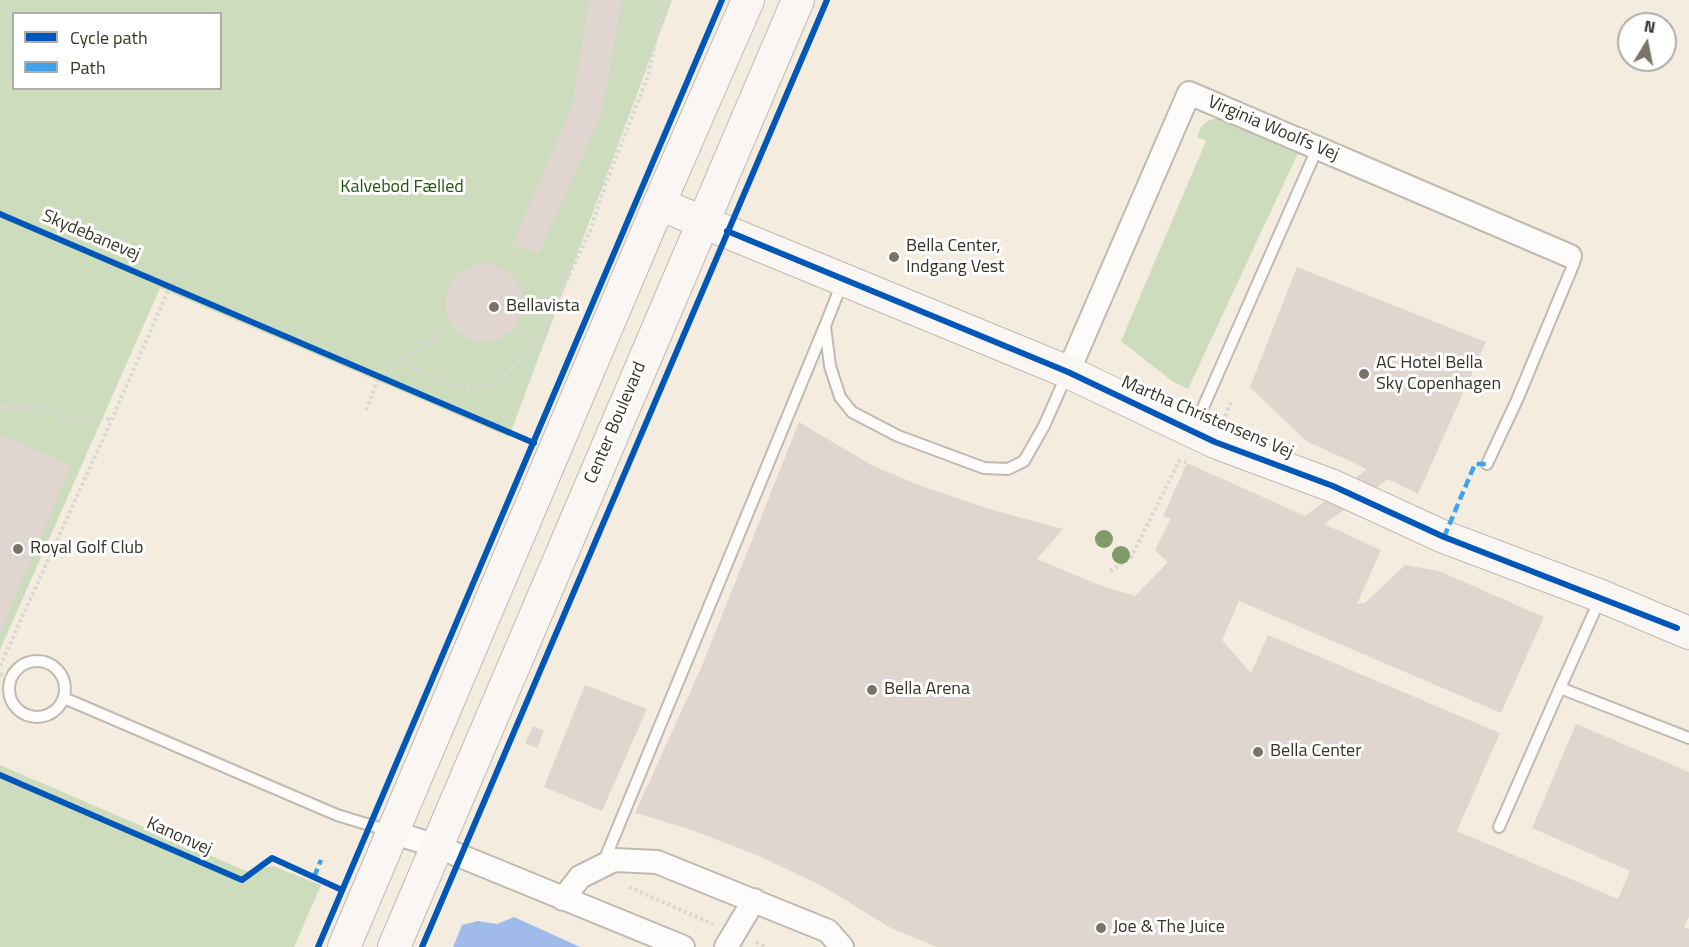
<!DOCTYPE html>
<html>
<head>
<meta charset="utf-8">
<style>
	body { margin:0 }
	#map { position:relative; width:1689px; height:947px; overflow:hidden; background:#f4ecde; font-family:"Titillium Web",sans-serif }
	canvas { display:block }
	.legend { position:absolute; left:12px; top:12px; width:210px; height:78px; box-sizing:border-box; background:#fff; border:2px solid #afada9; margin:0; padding:8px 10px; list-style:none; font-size:18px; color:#383328 }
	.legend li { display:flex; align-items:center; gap:12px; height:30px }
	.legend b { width:30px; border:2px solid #afada9 }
	.north { position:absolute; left:1617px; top:12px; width:60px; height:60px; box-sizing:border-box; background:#fff; border:2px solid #afada9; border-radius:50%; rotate:10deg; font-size:16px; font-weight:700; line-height:24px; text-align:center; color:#383328 }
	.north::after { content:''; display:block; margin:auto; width:21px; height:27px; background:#7a7468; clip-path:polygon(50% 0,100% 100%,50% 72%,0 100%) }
</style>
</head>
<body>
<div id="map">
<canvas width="1689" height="947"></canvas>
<ul class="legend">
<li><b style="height:8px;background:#0057b8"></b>Cycle path</li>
<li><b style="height:8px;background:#3fa3eb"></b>Path</li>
</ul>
<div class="north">N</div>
</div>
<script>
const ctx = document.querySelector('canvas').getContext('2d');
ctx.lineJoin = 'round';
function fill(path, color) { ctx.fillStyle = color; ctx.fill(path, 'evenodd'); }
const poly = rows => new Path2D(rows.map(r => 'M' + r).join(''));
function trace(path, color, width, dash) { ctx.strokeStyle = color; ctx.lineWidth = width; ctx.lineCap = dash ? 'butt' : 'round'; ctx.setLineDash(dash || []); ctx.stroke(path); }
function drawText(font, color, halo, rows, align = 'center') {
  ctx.font = font + ' "Titillium Web",sans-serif'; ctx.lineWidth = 6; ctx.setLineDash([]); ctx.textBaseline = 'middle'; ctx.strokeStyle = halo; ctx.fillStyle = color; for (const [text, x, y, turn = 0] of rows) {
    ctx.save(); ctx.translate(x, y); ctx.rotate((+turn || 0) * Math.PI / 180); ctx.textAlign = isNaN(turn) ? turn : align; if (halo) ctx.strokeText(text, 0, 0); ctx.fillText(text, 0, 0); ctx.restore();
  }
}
fill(poly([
	[0,0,672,0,509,437,160,288,0,650],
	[14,14,220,14,220,88,14,88],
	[1224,117,1295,148,1298,153,1188,389,1172,381,1121,341,1206,141,1197,137,1201,127,1209,120],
	[0,765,246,871,273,866,321,885,294,947,0,947]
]), '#cddcbd');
fill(poly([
	[514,917,580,947,453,947,462,925,478,921,497,924]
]), '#a0bbe9');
fill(poly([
	[589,0,622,0,602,113,539,253,512,245,572,105],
	'445 303a39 39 0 1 1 78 0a39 39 0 1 1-78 0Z',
	[1297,267,1486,342,1418,494,1388,479,1324,524,1381,550,1357,604,1365,603,1405,565,1439,571,1544,617,1501,713,1239,601,1222,640,1251,673,1268,635,1500,733,1457,831,1618,899,1630,871,1532,828,1576,724,1689,772,1689,917,1684,927,1689,929,1689,947,937,947,889,927,824,887,757,855,686,828,635,813,701,668,799,422,873,466,919,485,989,509,1063,529,1037,559,1099,585,1135,596,1168,562,1155,550,1171,519,1163,516,1187,463,1305,516,1367,469,1306,441,1250,387],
	[0,434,71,466,0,633],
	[585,685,647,709,602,811,544,787],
	[533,726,544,731,537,748,525,743]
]), '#e0d6cf');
const lane = poly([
	[842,283,825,326,830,366,840,397,852,412,898,436,984,468,1008,469,1024,461,1044,426,1067,374],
	[1194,428,1317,149],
	[1487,464,1517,400,1574,263,1570,256],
	[1600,599,1560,688,1689,738],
	'9 689a28 28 0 1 1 56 0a28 28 0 1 1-56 0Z',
	[64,698,337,815,389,831],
	[1499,827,1560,688],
	[604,861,825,326]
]);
const street = poly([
	[1068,372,1189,93,1570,256],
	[392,832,436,846,683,947],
	[563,899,580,877,614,860,657,862,828,931,842,947],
	[726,947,754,900]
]);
const secondary = poly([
	[659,204,1068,372,1215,442,1333,486,1444,537,1601,596,1689,633],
	[344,947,659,204,748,0],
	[394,947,798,0]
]);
trace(lane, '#c1bab0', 14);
trace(street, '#c1bab0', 26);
trace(secondary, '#c1bab0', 34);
trace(poly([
	[399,363,457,386,471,388,484,387,499,380,511,370,539,338,590,231,605,185,648,76,664,0],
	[0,406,37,409,66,419,112,419],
	[366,410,379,377,448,328],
	[1225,416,1232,400],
	[1110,571,1130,559,1179,461,1186,462],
	[0,666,112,419,170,286],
	[0,674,11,679],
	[629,887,713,924],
	[756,942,766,947]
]), '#dad8d3', 4, [3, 3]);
trace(lane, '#fdfcfa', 10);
trace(street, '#fdfcfa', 22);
trace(secondary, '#faf6f3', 32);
trace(poly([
	[1444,537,1475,464,1487,464],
	[314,877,321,860]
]), '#3fa3eb', 4.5, [9, 4.5]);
trace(poly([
	[0,214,534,443],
	[727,231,1068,372,1215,442,1333,486,1444,537,1677,628],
	[0,775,242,880,272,858,342,890],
	[318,947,722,0],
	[422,947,827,0]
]), '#0057b8', 6);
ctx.fillStyle = '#819a6a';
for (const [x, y] of [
	[1104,539],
	[1121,555]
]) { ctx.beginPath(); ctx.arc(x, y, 9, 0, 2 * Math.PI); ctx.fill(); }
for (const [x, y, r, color] of [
	[894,257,6,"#7a7468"],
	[494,307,6,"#7a7468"],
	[1364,374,6,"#7a7468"],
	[18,549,6,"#7a7468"],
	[872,690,6,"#7a7468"],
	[1258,752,6,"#7a7468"],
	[1101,928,6,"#7a7468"]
]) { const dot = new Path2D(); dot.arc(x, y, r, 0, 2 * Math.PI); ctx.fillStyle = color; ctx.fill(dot); trace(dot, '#fff', 2); }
drawText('18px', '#383328', '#fff', [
	["Virginia Woolfs Vej",1273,129,23],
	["Skydebanevej",91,236,23],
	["Martha Christensens Vej",1207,418,23],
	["Center Boulevard",616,423,-67],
	["Kanonvej",179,837,24]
]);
drawText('18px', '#23560c', '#fff', [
	["Kalvebod Fælled",402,188]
]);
drawText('18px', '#383328', '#fff', [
	["Bella Center,",906,247],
	["Indgang Vest",906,268],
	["Bellavista",506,307],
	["AC Hotel Bella",1376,364],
	["Sky Copenhagen",1376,385],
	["Royal Golf Club",30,549],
	["Bella Arena",884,690],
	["Bella Center",1270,752],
	["Joe & The Juice",1113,928]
], 'left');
</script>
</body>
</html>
